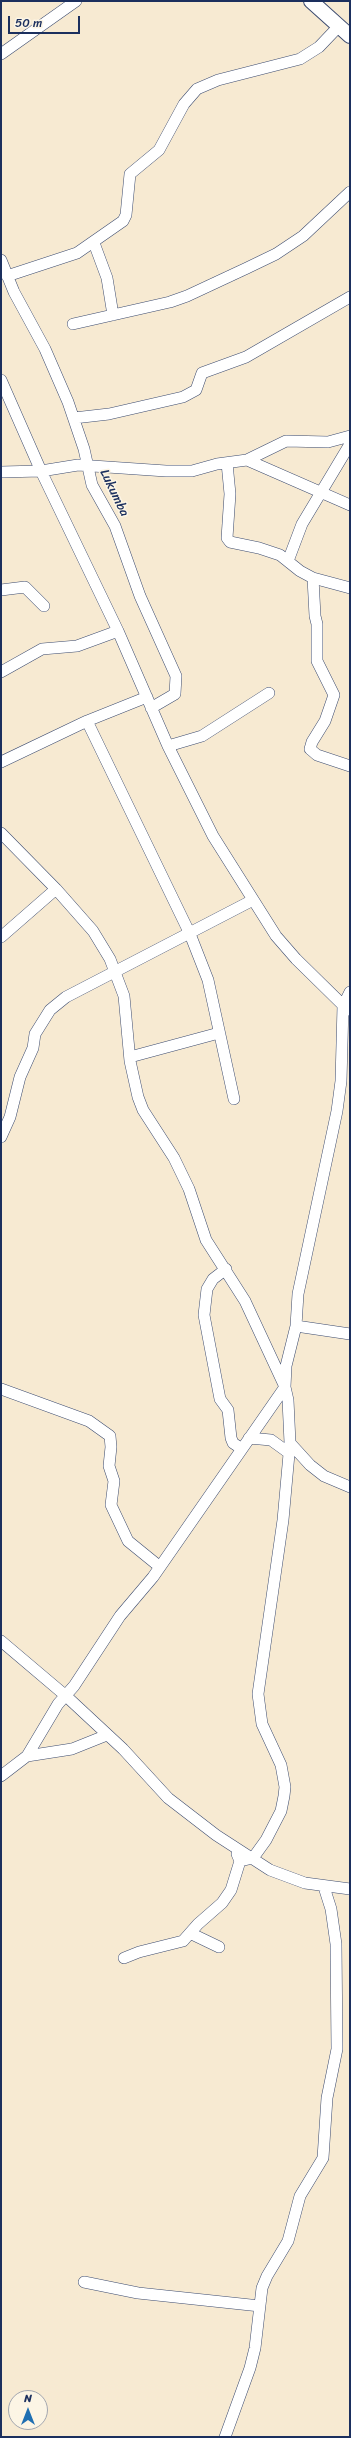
<!DOCTYPE html>
<html>
<head>
<meta charset="utf-8">
<style>
	body { margin:0 }
	#map { position:relative; width:351px; height:2438px; overflow:hidden; background:#f7ead2; font-family:Sriracha,sans-serif }
	canvas { display:block }
	.frame { position:absolute; inset:0; border:2px solid #1b2f5e; pointer-events:none }
	.north { position:absolute; left:8px; top:2390px; width:40px; height:40px; box-sizing:border-box; background:#fcf5e5; border:1px solid #a2a6af; border-radius:50%; rotate:0deg; font-size:11px; font-weight:700; line-height:16px; text-align:center; color:#1b2f5e }
	.north::after { content:''; display:block; margin:auto; width:14px; height:18px; background:#1f6fb2; clip-path:polygon(50% 0,100% 100%,50% 72%,0 100%) }
	.scale { position:absolute; left:8px; top:16px; width:72px; height:18px; box-sizing:border-box; border:2px solid #1b2f5e; border-top:0; padding-left:5px; font-size:12px; line-height:14px; white-space:nowrap; color:#1b2f5e; -webkit-text-stroke:3px #fcf5e5; paint-order:stroke }
</style>
</head>
<body>
<div id="map">
<canvas width="351" height="2438"></canvas>
<div class="frame"></div>
<div class="north">N</div>
<div class="scale">50 m</div>
</div>
<script>
const ctx = document.querySelector('canvas').getContext('2d');
ctx.lineJoin = 'round';
const poly = rows => new Path2D(rows.map(r => 'M' + r).join(''));
function trace(path, color, width, dash) { ctx.strokeStyle = color; ctx.lineWidth = width; ctx.lineCap = dash ? 'butt' : 'round'; ctx.setLineDash(dash || []); ctx.stroke(path); }
function drawText(font, color, halo, rows, align = 'center') {
  ctx.font = font + ' Sriracha,sans-serif'; ctx.lineWidth = 3; ctx.setLineDash([]); ctx.textBaseline = 'middle'; ctx.strokeStyle = halo; ctx.fillStyle = color; for (const [text, x, y, turn = 0] of rows) {
    ctx.save(); ctx.translate(x, y); ctx.rotate((+turn || 0) * Math.PI / 180); ctx.textAlign = isNaN(turn) ? turn : align; if (halo) ctx.strokeText(text, 0, 0); ctx.fillText(text, 0, 0); ctx.restore();
  }
}
const minor = poly([
	[1,54,76,1],
	[94,243,107,278,113,315],
	[1,260,14,292,45,349,68,402,84,449,92,485,115,526,140,596,176,676,175,694,151,708],
	[7,276,77,253,123,221,126,215,130,174,159,150,184,104,197,89,218,80,300,59,319,47,339,26],
	[73,324,170,302,187,296,247,268,276,254,303,236,350,192],
	[1,380,41,471,118,631,168,746,213,836,276,936,296,959,348,1010],
	[74,418,109,414,183,397,196,390,202,373,246,357,350,297],
	[247,460,350,505],
	[227,463,230,494,227,538,230,542,259,548,280,555,300,571,313,578,350,588],
	[1,472,41,471,78,465,166,471,192,471,217,464,247,460,286,441,328,442,350,436],
	[288,561,302,524,350,444],
	[313,578,315,616,317,624,317,661,334,695,325,721,312,742,310,749,317,755,350,766],
	[1,590,25,587,44,606],
	[1,672,42,649,77,646,118,631],
	[87,721,190,934,208,980,234,1099],
	[168,746,202,736,269,693],
	[1,762,87,721,147,697],
	[1,833,56,889,93,931,110,959,124,996,130,1061,138,1097,143,1110,174,1158,189,1189,206,1240,245,1301,285,1387,288,1400,290,1443,283,1520,258,1694,262,1724,281,1765,285,1787,284,1796,281,1811,266,1840,253,1858,240,1861],
	[1,937,56,889],
	[130,1057,219,1033],
	[1,1137,10,1117,20,1077,33,1048,35,1034,50,1010,66,997,253,900],
	[226,1269,213,1279,207,1289,204,1315,220,1399,228,1410,231,1438,233,1443,242,1449],
	[296,1326,350,1334],
	[1,1389,89,1421,110,1436,111,1447,109,1466,114,1481,111,1505,128,1541,160,1567],
	[249,1438,271,1440,289,1453],
	[290,1443,310,1465,324,1476,350,1487],
	[1,1641,66,1696,123,1749,168,1798,216,1835,270,1870,305,1883,350,1889],
	[27,1756,72,1749,107,1735],
	[1,1776,27,1756,58,1704,74,1686,120,1616,153,1577,285,1387,286,1366,296,1326,298,1294,337,1111,341,1081,343,1006,350,992],
	[193,1930,194,1935,219,1947],
	[124,1958,139,1952,183,1941,198,1924,222,1903,231,1890,240,1861,237,1854],
	[84,2282,138,2293,260,2306],
	[225,2437,250,2368,255,2348,262,2288,267,2276,288,2241,300,2196,323,2158,327,2098,337,2049,336,1944,331,1909,324,1887]
]);
const tertiary = poly([
	[311,1,350,36]
]);
trace(minor, '#3c4b6f', 12);
trace(tertiary, '#3c4b6f', 16);
trace(minor, '#fff', 11);
trace(tertiary, '#fff', 14);
drawText('13px', '#1b2f5e', '#fcf5e5', [
	["Lukumba",114,493,64]
]);
</script>
</body>
</html>
